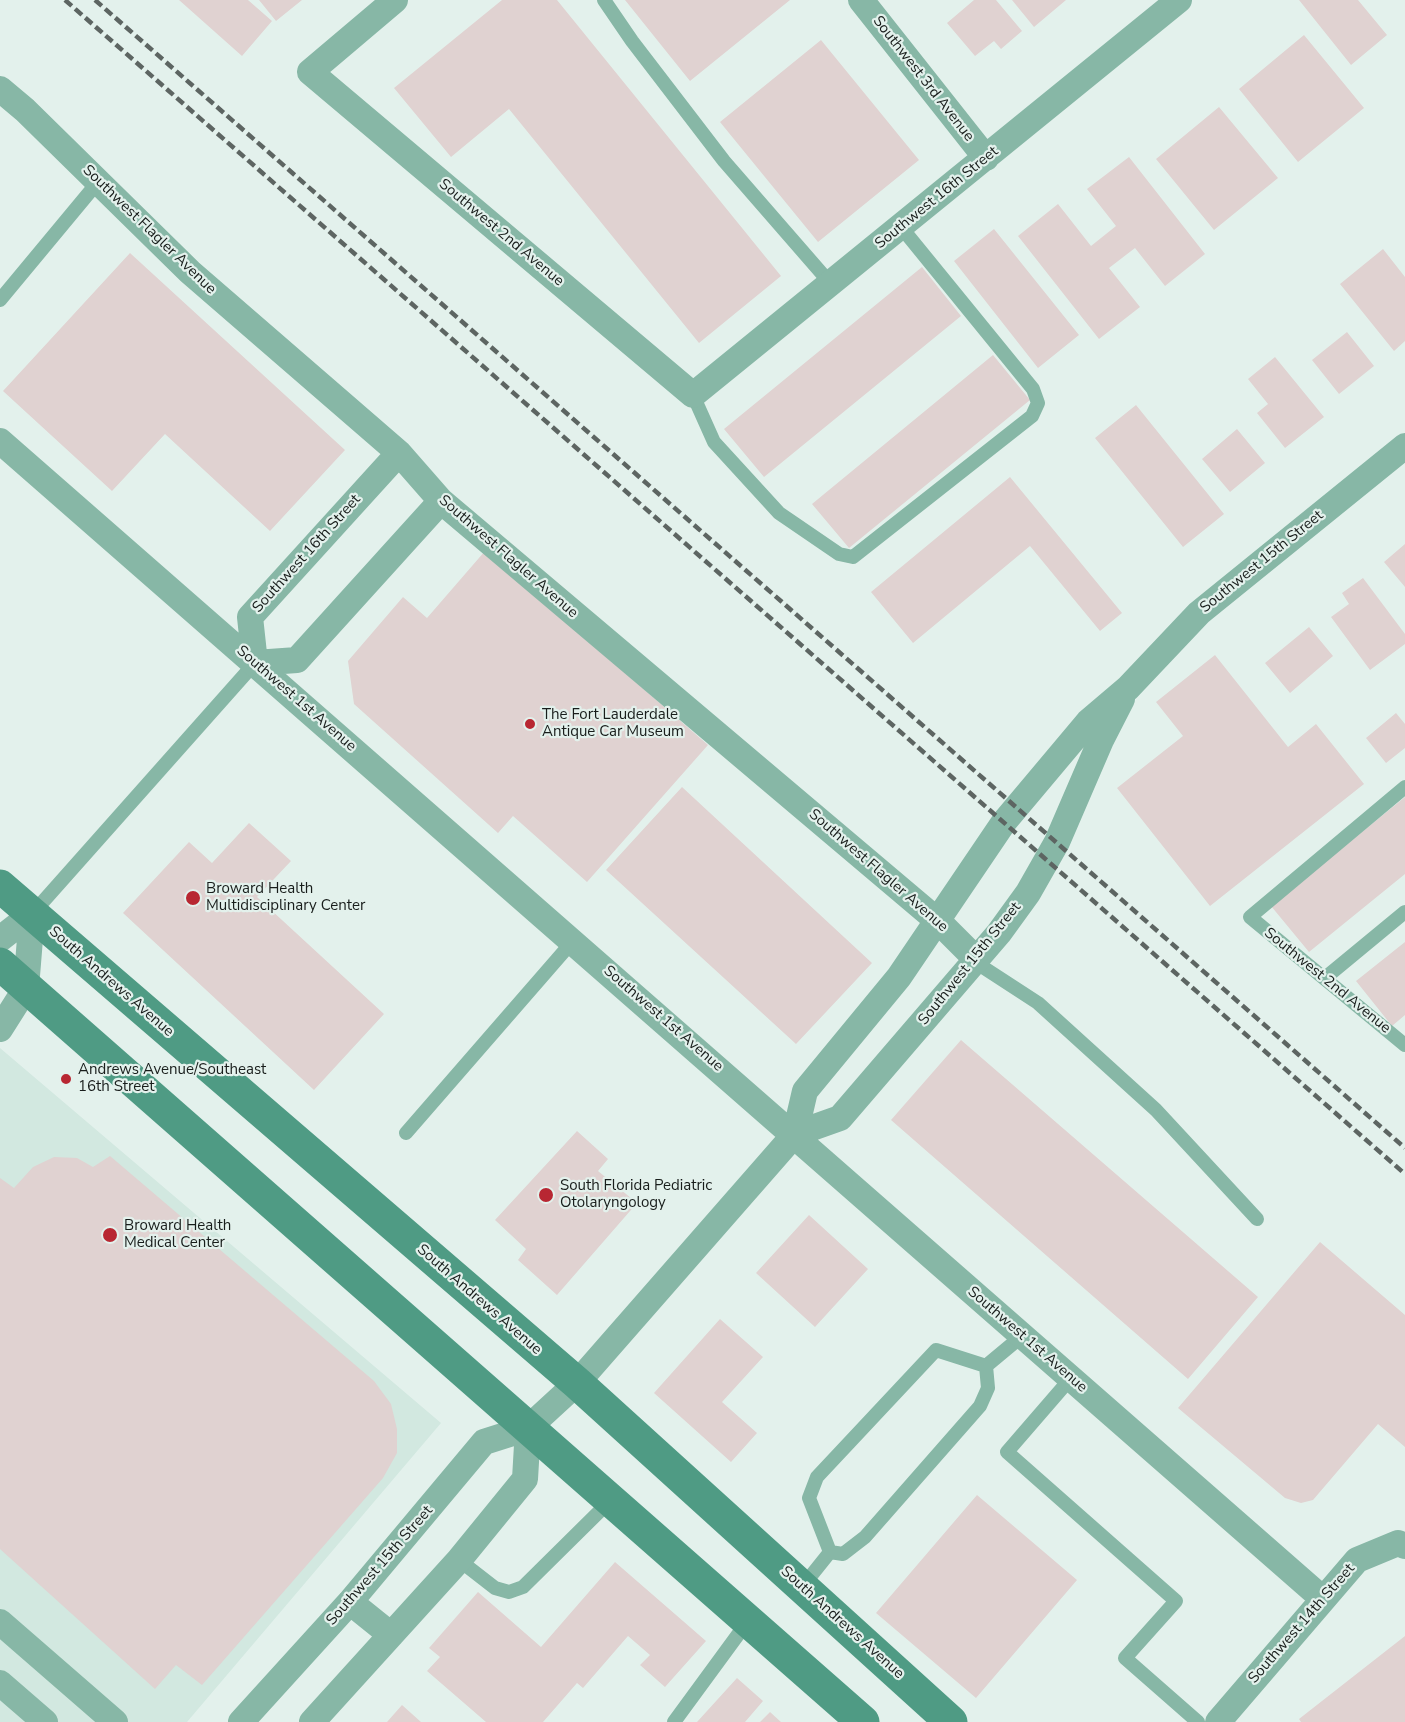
<!DOCTYPE html>
<html>
<head>
<meta charset="utf-8">
<style>
	body { margin:0 }
	canvas { display:block; background:#e3f1ec }
</style>
</head>
<body>
<canvas width="1405" height="1722"></canvas>
<script>
const ctx = document.querySelector('canvas').getContext('2d');
ctx.lineJoin = 'round';
function fill(path, color) { ctx.fillStyle = color; ctx.fill(path, 'evenodd'); }
const poly = rows => new Path2D(rows.map(r => 'M' + r).join(''));
function trace(path, color, width, dash) { ctx.strokeStyle = color; ctx.lineWidth = width; ctx.lineCap = dash ? 'butt' : 'round'; ctx.setLineDash(dash || []); ctx.stroke(path); }
function drawText(font, color, halo, rows, align = 'center') {
  ctx.font = font + ' "Nunito Sans",sans-serif'; ctx.lineWidth = 4.5; ctx.setLineDash([]); ctx.textBaseline = 'middle'; ctx.strokeStyle = halo; ctx.fillStyle = color; for (const [text, x, y, turn = 0] of rows) {
    ctx.save(); ctx.translate(x, y); ctx.rotate((+turn || 0) * Math.PI / 180); ctx.textAlign = isNaN(turn) ? turn : align; if (halo) ctx.strokeText(text, 0, 0); ctx.fillText(text, 0, 0); ctx.restore();
  }
}
fill(poly([
	[0,1048,441,1423,187,1722,0,1722]
]), '#d2e8e0');
fill(poly([
	[179,0,248,0,272,21,242,56],
	[259,0,302,0,276,21],
	[502,0,557,0,781,276,699,343,509,109,451,157,394,88],
	[625,0,790,0,690,81],
	[974,0,996,0,1022,31,1001,49,994,41,975,56,947,23],
	[1012,0,1066,0,1034,27],
	[1299,0,1358,0,1387,35,1351,65],
	[1304,35,1364,108,1298,162,1239,89],
	[821,40,919,160,818,242,720,122],
	[1219,107,1278,178,1214,230,1156,159],
	[1129,157,1205,254,1165,286,1135,248,1109,268,1140,307,1099,339,1018,236,1058,204,1091,246,1116,226,1087,189],
	[994,229,1079,335,1038,368,954,261],
	[1383,249,1405,277,1405,341,1394,351,1340,284],
	[130,253,345,450,270,531,165,434,112,491,3,391],
	[922,267,961,316,764,477,724,429],
	[1347,332,1374,366,1339,394,1312,360],
	[993,355,1030,400,849,548,812,504],
	[1275,357,1324,417,1285,448,1257,413,1268,404,1248,379],
	[1136,405,1224,514,1183,547,1095,438],
	[1237,429,1265,463,1230,492,1202,459],
	[1010,477,1122,613,1100,631,1030,546,913,643,871,592],
	[1405,544,1405,587,1384,562],
	[485,551,708,745,587,882,513,816,498,833,354,704,348,661,403,597,427,618],
	[1363,578,1405,634,1405,644,1370,670,1331,617,1349,604,1342,593],
	[1309,627,1333,656,1290,693,1265,663],
	[1215,655,1288,747,1316,724,1364,784,1210,906,1117,788,1183,736,1156,702],
	[1396,713,1405,724,1405,748,1386,763,1366,738],
	[682,787,872,963,796,1044,606,870],
	[1405,797,1405,874,1309,952,1271,906],
	[249,823,291,861,257,897,384,1014,314,1090,123,913,189,842,212,863],
	[1405,942,1405,1015,1392,1026,1356,981],
	[961,1040,1258,1297,1188,1379,891,1120],
	[577,1131,608,1159,598,1171,637,1203,557,1295,518,1260,526,1249,495,1220],
	[110,1156,374,1381,391,1404,397,1429,397,1453,383,1478,202,1685,176,1665,155,1689,0,1549,0,1178,14,1188,33,1167,54,1157,77,1158,93,1167],
	[809,1215,868,1269,815,1327,756,1273],
	[1320,1242,1405,1315,1405,1447,1378,1424,1313,1500,1301,1503,1285,1498,1178,1408],
	[720,1319,763,1357,722,1402,757,1433,731,1462,654,1393],
	[977,1495,1077,1580,976,1698,876,1613],
	[615,1562,706,1641,665,1687,640,1665,650,1655,628,1636,583,1688,577,1683,543,1722,486,1722,427,1671,440,1657,429,1648,478,1592,541,1647],
	[1405,1636,1405,1722,1301,1722,1299,1719],
	[737,1678,763,1701,745,1722,697,1722],
	[402,1705,421,1722,387,1722],
	[770,1712,781,1722,760,1722]
]), '#e0d2d1');
trace(poly([
	[604,0,632,41,724,161,831,284],
	[0,300,98,182],
	[693,395,714,442,779,513,839,554,853,557,1032,416,1038,403,1033,389,901,227],
	[1405,787,1250,917,1405,1045],
	[32,914,255,663],
	[975,962,1038,1003,1156,1110,1257,1219],
	[1325,978,1405,912],
	[406,1133,573,941],
	[986,1366,1022,1336],
	[1071,1378,1007,1452,1176,1601,1125,1658,1198,1722],
	[830,1552,809,1498,817,1477,936,1350,986,1366],
	[830,1552,843,1554,865,1537,980,1406,988,1388,986,1366],
	[459,1560,495,1588,509,1592,523,1587,610,1501],
	[802,1587,830,1552],
	[674,1722,748,1621]
]), '#87b7a6', 14);
trace(poly([
	[395,0,310,72,693,395,1179,0],
	[861,0,986,158],
	[0,89,25,110,190,272,399,453,441,501,939,922,977,960],
	[0,441,1323,1599],
	[399,453,250,617,255,663,297,660,441,501],
	[0,939,32,914],
	[0,1029,26,988,32,914],
	[795,1134,840,1118,999,933,1028,893,1057,842,1101,740,1122,699],
	[350,1602,391,1635],
	[0,1622,115,1722],
	[0,1683,45,1722],
	[241,1722,350,1602,484,1442,528,1428,577,1383,795,1134,805,1091,899,977,1004,822,1088,722,1128,688,1199,613,1405,446],
	[312,1722,459,1560,525,1479,528,1428],
	[1218,1722,1357,1560,1398,1543,1405,1546]
]), '#87b7a6', 26);
trace(poly([
	[0,886,577,1383,951,1722],
	[0,964,863,1722]
]), '#4f9b84', 33);
trace(poly([
	[65,0,1405,1174],
	[95,0,1405,1148]
]), '#5d6562', 4.5, [9, 4.5]);
for (const [x, y, r, color] of [
	[530,724,6,"#b82732"],
	[193,898,8,"#b82732"],
	[66,1079,6,"#b82732"],
	[546,1195,8,"#b82732"],
	[110,1235,8,"#b82732"]
]) { const dot = new Path2D(); dot.arc(x, y, r, 0, 2 * Math.PI); ctx.fillStyle = color; ctx.fill(dot); trace(dot, '#e3f1ec', 2); }
drawText('15px', '#181d1b', '#e3f1ec', [
	["Southwest 3rd Avenue",923,79,52],
	["Southwest 16th Street",937,198,-39],
	["Southwest Flagler Avenue",149,230,44],
	["Southwest 2nd Avenue",501,233,40],
	["Southwest 16th Street",307,554,-48],
	["Southwest Flagler Avenue",508,557,41],
	["Southwest 15th Street",1262,562,-39],
	["Southwest 1st Avenue",296,699,41],
	["Southwest Flagler Avenue",878,871,41],
	["Southwest 15th Street",970,964,-51],
	["Southwest 2nd Avenue",1327,981,39],
	["South Andrews Avenue",111,982,41],
	["Southwest 1st Avenue",663,1019,41],
	["South Andrews Avenue",479,1300,41],
	["Southwest 1st Avenue",1027,1340,41],
	["Southwest 15th Street",380,1566,-49],
	["South Andrews Avenue",842,1623,42],
	["Southwest 14th Street",1302,1624,-49]
]);
drawText('15px', '#181d1b', '#e3f1ec', [
	["The Fort Lauderdale",542,715],
	["Antique Car Museum",542,732],
	["Broward Health",206,889],
	["Multidisciplinary Center",206,906],
	["Andrews Avenue/Southeast",78,1070],
	["16th Street",78,1087],
	["South Florida Pediatric",560,1186],
	["Otolaryngology",560,1203],
	["Broward Health",124,1226],
	["Medical Center",124,1243]
], 'left');
</script>
</body>
</html>
